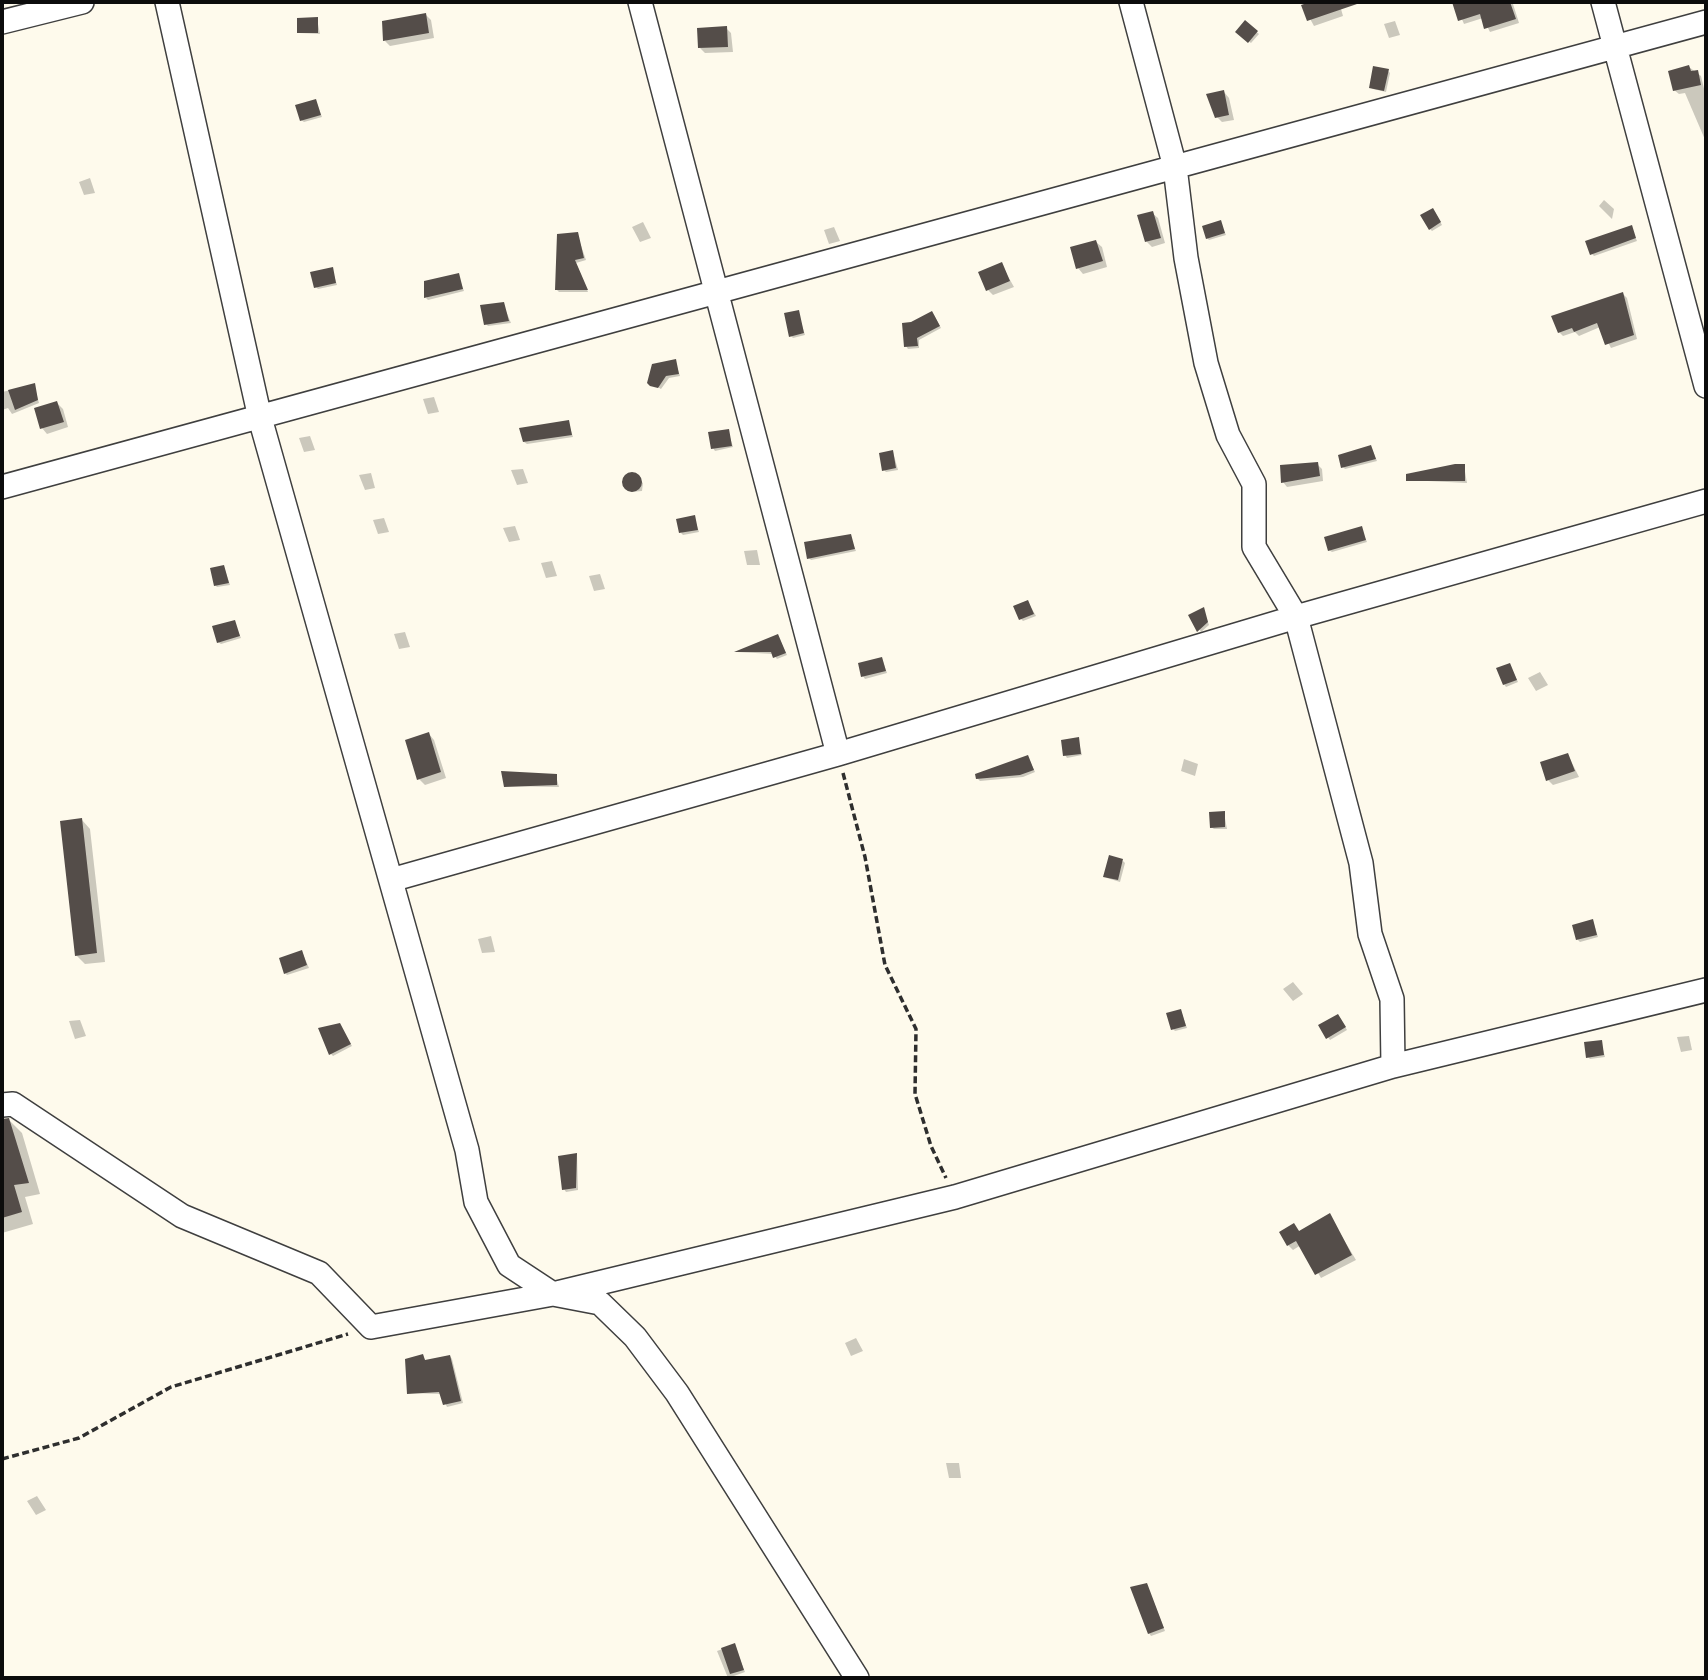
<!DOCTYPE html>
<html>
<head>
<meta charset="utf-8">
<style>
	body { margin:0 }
	#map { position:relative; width:1708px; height:1680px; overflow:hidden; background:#fefaec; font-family:"PT Serif",serif }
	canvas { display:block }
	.frame { position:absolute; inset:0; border:4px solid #0c0c0c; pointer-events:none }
</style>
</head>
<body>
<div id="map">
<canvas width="1708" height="1680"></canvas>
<div class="frame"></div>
</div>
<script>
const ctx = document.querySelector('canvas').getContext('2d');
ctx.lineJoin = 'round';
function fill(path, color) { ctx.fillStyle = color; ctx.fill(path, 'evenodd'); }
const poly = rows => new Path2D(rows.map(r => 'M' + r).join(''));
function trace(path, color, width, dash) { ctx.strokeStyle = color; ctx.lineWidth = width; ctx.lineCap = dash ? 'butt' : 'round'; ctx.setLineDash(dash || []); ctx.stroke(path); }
fill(poly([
	[1316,2,1339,2,1343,16,1314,26,1303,6],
	[1459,2,1522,2,1513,4,1519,23,1490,32,1483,18,1464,24,1455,3],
	[426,15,431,20,434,38,390,46,385,41],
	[317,19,320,34,299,33],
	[1395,21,1400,35,1389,38,1384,24],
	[1245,22,1259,34,1251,43,1237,32],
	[726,28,731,33,733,52,705,53,700,48],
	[1689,67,1701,76,1706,97,1706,142,1685,93,1679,94,1674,90],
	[1388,71,1390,73,1386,92,1373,89,1370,87],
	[1224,92,1229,98,1234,120,1222,122,1217,117],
	[316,101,322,117,304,122,301,120],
	[90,178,95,193,84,195,79,182],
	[1604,200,1614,209,1612,219,1599,206],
	[1435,212,1442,225,1432,231,1430,229],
	[1152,213,1158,218,1165,243,1152,247,1147,242],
	[643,222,651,238,640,242,632,227],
	[1220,222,1226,235,1209,240,1207,238],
	[834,227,840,241,829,244,824,230],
	[1631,227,1637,241,1594,256,1592,254],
	[577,234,586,260,576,263,588,292,559,292,556,289],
	[1096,242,1102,247,1107,267,1083,274,1078,268],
	[1001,264,1014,287,993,295,988,290],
	[332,269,337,285,318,289,316,287],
	[458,275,464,291,428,300,426,298],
	[1623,294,1627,298,1637,339,1611,348,1600,327,1579,336,1575,332,1563,336,1559,332],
	[503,304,511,323,488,326,486,324],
	[798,312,805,335,793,338,791,336],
	[934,315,941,328,919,340,919,348,908,349,906,346],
	[675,361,680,376,669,378,661,389,652,384],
	[34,385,39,403,12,414,8,408,2,410,2,392],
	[434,397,439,412,428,414,423,399],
	[57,403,63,409,68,427,47,434,42,428],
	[568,422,573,437,527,444,524,442],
	[728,431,733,447,715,451,713,448],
	[310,436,315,450,304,452,299,438],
	[1372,449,1377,461,1345,469,1343,467],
	[893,452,898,470,886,472,884,470],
	[1317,464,1322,469,1323,481,1287,487,1283,482],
	[1464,466,1467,483,1408,480],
	[523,469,528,483,517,485,511,470],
	[371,473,375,488,365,490,359,475],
	[631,473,643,483,642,491,631,492,624,482,627,475],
	[694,517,699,532,683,535,681,533],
	[384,518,389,532,378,534,373,520],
	[515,526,520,540,509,542,503,528],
	[1361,528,1367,542,1332,552,1329,550],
	[850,536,856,551,811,560,809,558],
	[757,550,760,565,747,565,744,551],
	[552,561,557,576,546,578,541,563],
	[224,567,230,585,217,587,215,585],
	[600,574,605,589,594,591,589,576],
	[1028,602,1036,616,1023,621,1021,619],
	[1203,609,1209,625,1201,632,1191,616],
	[234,622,241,638,221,644,218,642],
	[405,632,410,647,399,649,394,634],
	[778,636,787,655,777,659,773,654,737,652],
	[882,659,887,673,865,679,863,676],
	[1510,665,1518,682,1506,687,1504,684],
	[1540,672,1548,685,1536,691,1528,678],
	[429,734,434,740,446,778,425,785,419,779],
	[1078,739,1082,755,1067,758,1065,755],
	[1568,755,1579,777,1553,785,1548,780],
	[1028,757,1035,772,1023,777,980,781,977,778],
	[1184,759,1198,764,1195,776,1181,771],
	[556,776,559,787,505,786],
	[1224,813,1227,829,1214,829,1211,827],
	[82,820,90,829,105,962,85,964,76,955],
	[1123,861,1125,863,1120,882,1107,878,1105,876],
	[1593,921,1598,937,1580,942,1577,939],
	[491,936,495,952,482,953,478,939],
	[302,952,309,968,287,975,285,973],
	[1293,982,1303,994,1293,1001,1283,989],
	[1181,1011,1187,1028,1175,1031,1173,1029],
	[1340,1018,1347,1030,1330,1040,1328,1037],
	[80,1020,86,1036,75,1039,69,1021],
	[341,1027,352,1046,333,1056,331,1054],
	[1689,1036,1692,1050,1681,1052,1677,1037],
	[1601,1042,1605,1057,1590,1059,1588,1057],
	[10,1121,22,1133,40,1194,25,1197,33,1224,2,1233,2,1123],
	[577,1155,578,1190,566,1192,564,1189],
	[1329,1215,1356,1260,1321,1278,1301,1245,1293,1250,1288,1245,1294,1225,1300,1232],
	[856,1338,863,1351,851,1356,845,1343],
	[422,1356,426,1361,450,1356,452,1359,463,1403,447,1407,441,1394,409,1393],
	[946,1463,959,1463,961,1478,949,1478],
	[37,1496,46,1510,36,1515,27,1501],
	[1147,1585,1165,1631,1151,1636,1149,1633],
	[734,1645,745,1672,728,1678,717,1651]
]), '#0003');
fill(poly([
	[1310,2,1356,2,1357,4,1307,21,1301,5],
	[1452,2,1510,2,1516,19,1484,29,1480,14,1458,21],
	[426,13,429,33,383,41,382,21],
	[318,17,318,33,297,33,297,18],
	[1245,20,1258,31,1248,43,1235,32],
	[727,26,728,47,698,48,697,28],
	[1689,65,1691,71,1698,70,1701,85,1673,91,1668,71],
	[1373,66,1389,69,1384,91,1369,88],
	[1224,90,1229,115,1215,118,1206,94],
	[316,99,321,115,300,121,295,105],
	[1433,208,1441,222,1429,230,1420,215],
	[1153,211,1161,238,1145,242,1137,215],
	[1221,220,1225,233,1206,239,1202,226],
	[1632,225,1636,238,1590,255,1585,241],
	[578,232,584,258,575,260,588,290,555,290,557,234],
	[1096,240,1103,261,1076,269,1070,247],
	[1002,262,1010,281,986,291,978,272],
	[333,267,336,283,314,288,310,272],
	[459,273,463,289,424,298,424,281],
	[1623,292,1634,335,1605,345,1597,323,1574,332,1572,328,1558,333,1551,316],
	[504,302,509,321,484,325,480,305],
	[799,310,804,333,789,337,784,313],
	[932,311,940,326,917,338,918,346,904,347,902,323,911,322],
	[676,359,679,374,666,376,658,388,650,386,647,383,652,364],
	[35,383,38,400,15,410,8,390],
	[57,401,64,422,40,429,34,408],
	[569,420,572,435,523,442,519,428],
	[729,429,732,446,711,449,708,432],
	[1371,445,1376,459,1341,468,1338,455],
	[893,450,896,468,882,471,879,453],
	[1318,462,1320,476,1281,483,1280,465],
	[1455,464,1465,464,1465,481,1406,481,1406,474],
	'622 482a10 10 0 1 1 20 0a10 10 0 1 1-20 0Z',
	[695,515,698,530,679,533,676,519],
	[1362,526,1366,540,1328,551,1324,537],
	[851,534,855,549,807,559,804,542],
	[224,565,229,583,214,586,210,568],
	[1028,600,1034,614,1019,620,1013,606],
	[1204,607,1208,622,1197,632,1188,615],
	[235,620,240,636,217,643,212,626],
	[778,634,786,653,773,658,771,652,734,652],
	[882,657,886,671,861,677,858,663],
	[1510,663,1517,680,1503,685,1496,668],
	[429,732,441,772,417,780,405,740],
	[1079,737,1081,754,1063,756,1061,740],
	[1568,753,1575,771,1546,781,1540,762],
	[1028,755,1034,770,1020,775,976,779,975,774],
	[501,771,557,774,557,785,504,787],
	[1225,811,1225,827,1210,828,1209,812],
	[82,818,97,953,75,956,60,821],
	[1109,855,1123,859,1118,880,1103,877],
	[1593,919,1597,935,1576,940,1572,925],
	[302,950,307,965,284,974,279,958],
	[1181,1009,1186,1026,1171,1030,1166,1013],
	[1338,1014,1346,1027,1326,1039,1318,1025],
	[340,1023,351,1044,329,1055,318,1028],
	[1602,1040,1604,1055,1586,1058,1584,1042],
	[9,1118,29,1183,14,1185,22,1212,2,1218,2,1119],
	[577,1153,576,1188,562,1190,558,1156],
	[1330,1213,1352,1255,1315,1275,1296,1241,1287,1246,1279,1232,1294,1223,1299,1231],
	[423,1354,425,1360,450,1355,461,1401,443,1405,439,1392,407,1394,405,1359],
	[1147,1583,1164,1628,1148,1634,1130,1587],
	[735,1643,744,1670,730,1674,721,1648]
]), '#544d49');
const minor = poly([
	[167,2,260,418,467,1150,476,1202,509,1265,553,1294,600,1303,635,1337,677,1393,857,1678],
	[640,2,838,754],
	[1131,2,1175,167,1186,258,1206,363,1228,435,1254,484,1254,547,1296,617,1361,863,1370,934,1392,999,1393,1066],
	[1603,2,1706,386],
	[2,22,82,2],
	[2,487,1706,22],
	[391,880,838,754,1296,617,1706,501],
	[2,1105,13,1104,182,1216,319,1273,371,1327,553,1294,955,1197,1393,1066,1706,990]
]);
trace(minor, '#3f3f3f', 26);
trace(poly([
	[843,773,865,857,885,965,916,1029,915,1094,931,1146,946,1178],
	[2,1459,79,1438,171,1387,348,1334]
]), '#2e2e2e', 3.5, [7, 3.5]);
trace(minor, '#fff', 23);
</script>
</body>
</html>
